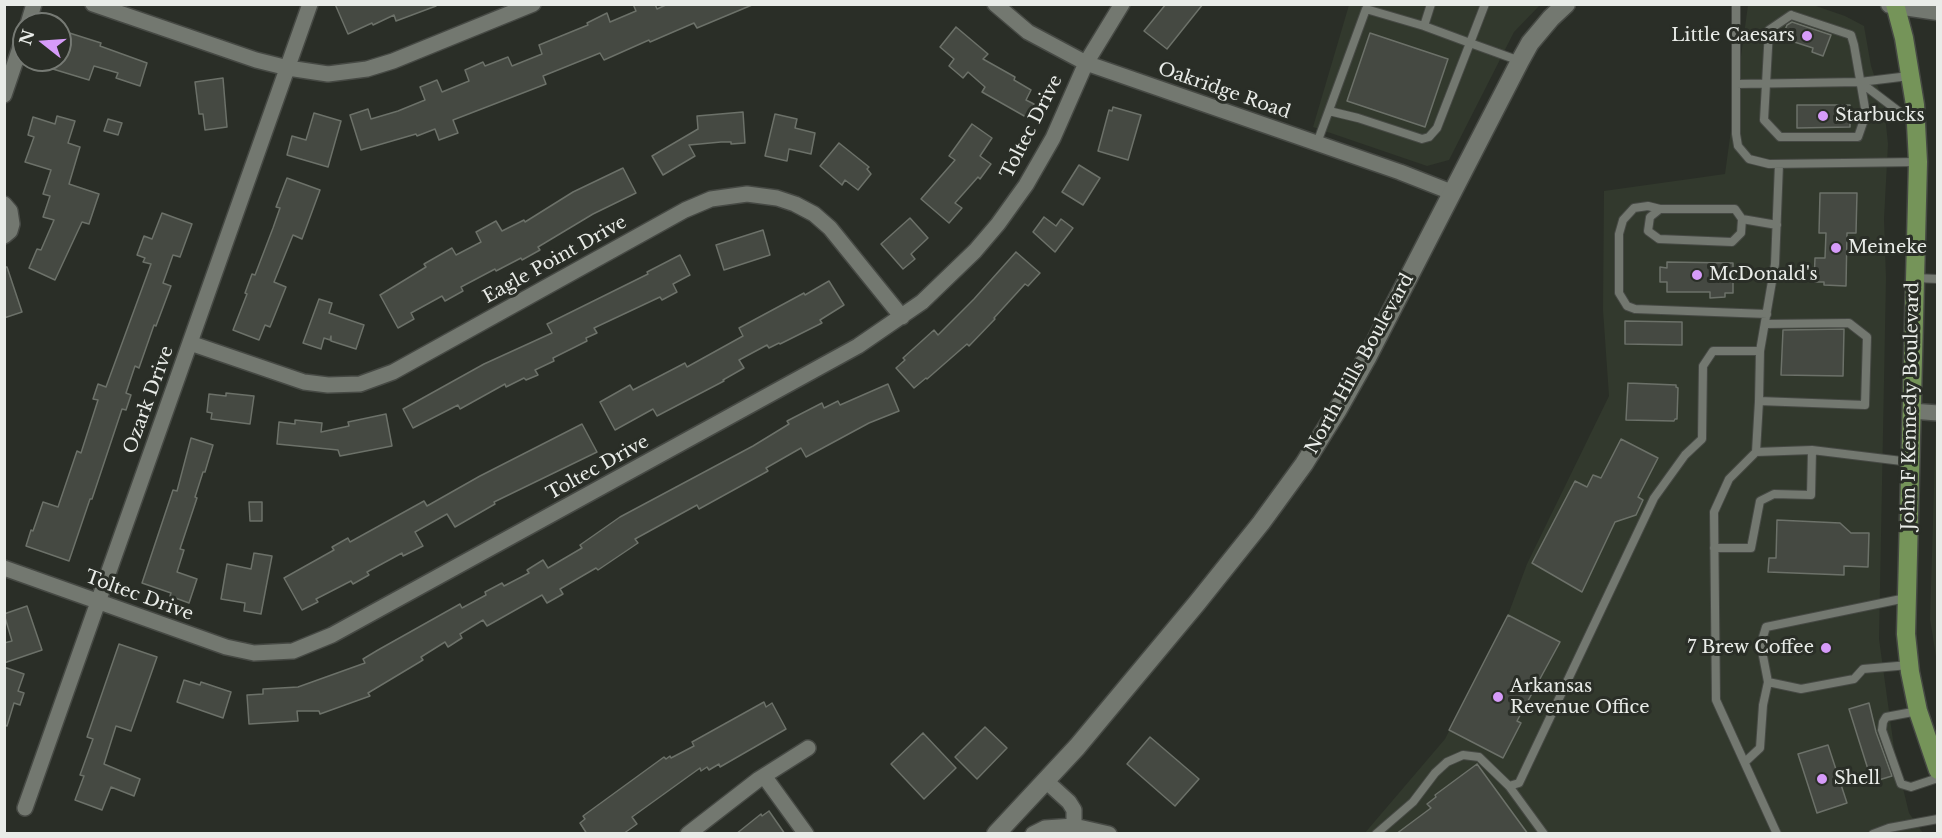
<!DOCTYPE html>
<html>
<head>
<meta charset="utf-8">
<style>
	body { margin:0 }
	#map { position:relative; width:1942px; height:838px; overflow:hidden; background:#2a2e27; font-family:"Libre Baskerville",serif }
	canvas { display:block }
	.frame { position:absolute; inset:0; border:6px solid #e9ece8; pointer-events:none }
	.north { position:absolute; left:12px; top:12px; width:60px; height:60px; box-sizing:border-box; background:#2a2e27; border:2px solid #767a74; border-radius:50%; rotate:287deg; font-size:16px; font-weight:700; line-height:24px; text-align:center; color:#e9ece8 }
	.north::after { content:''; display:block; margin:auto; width:21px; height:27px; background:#d69bf9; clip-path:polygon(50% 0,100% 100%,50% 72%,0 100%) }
</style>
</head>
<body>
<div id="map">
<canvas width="1942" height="838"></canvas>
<div class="frame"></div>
<div class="north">N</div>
</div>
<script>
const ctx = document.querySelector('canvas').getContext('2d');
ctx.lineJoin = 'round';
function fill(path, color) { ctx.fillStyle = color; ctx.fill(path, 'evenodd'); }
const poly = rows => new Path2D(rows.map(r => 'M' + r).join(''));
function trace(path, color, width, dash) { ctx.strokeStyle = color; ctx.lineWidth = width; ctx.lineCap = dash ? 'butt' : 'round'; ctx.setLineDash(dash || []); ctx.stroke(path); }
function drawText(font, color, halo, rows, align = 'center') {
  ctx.font = font + ' "Libre Baskerville",serif'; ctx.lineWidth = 6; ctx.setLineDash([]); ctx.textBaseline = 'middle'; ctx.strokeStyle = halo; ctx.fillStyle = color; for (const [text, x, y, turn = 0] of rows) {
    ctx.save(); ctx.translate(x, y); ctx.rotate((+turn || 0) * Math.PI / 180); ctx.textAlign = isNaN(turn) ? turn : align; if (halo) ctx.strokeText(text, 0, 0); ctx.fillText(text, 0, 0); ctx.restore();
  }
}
fill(poly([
	[1349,5,1540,5,1514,32,1449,160,1427,166,1313,127],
	[1748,5,1813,5,1845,16,1864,26,1871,66,1884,105,1888,144,1884,219,1886,278,1879,639,1895,755,1909,813,1923,833,1364,834,1445,739,1508,615,1527,564,1609,396,1603,310,1604,191,1725,174],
	[1937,391,1937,663,1930,619]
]), '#32392d');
const building = poly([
	[335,4,436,4,436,6,396,21,394,15,373,25,372,23,348,34,335,4],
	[633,4,655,4,657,9,668,4,752,5,697,28,694,23,650,42,649,40,604,60,600,53,543,76,546,84,453,120,458,133,439,140,435,129,417,136,416,134,361,150,350,115,368,109,371,119,398,111,425,100,420,87,437,80,442,92,469,81,465,70,483,62,485,66,508,57,512,66,542,54,539,45,588,25,587,23,607,13,610,22,636,11,633,4],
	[1166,4,1203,4,1167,49,1144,31,1166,4],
	[1792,22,1831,35,1823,56,1812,52,1813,48,1782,38,1787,25,1792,22],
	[956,27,988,54,983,59,1015,77,1014,80,1031,90,1026,100,1034,104,1026,117,982,92,985,87,968,72,963,78,949,66,954,59,940,47,956,27],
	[60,30,101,43,100,46,147,63,140,86,116,78,118,73,94,66,89,80,33,63,34,60,60,60,60,30],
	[1370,33,1448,59,1425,127,1347,101,1370,33],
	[223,78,227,127,205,130,203,114,199,114,195,82,223,78],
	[1797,105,1850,105,1850,127,1797,128,1797,105],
	[1113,107,1141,115,1128,160,1098,151,1109,110,1112,111,1113,107],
	[743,112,745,143,731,144,731,142,721,142,689,145,695,156,663,175,652,156,698,129,697,116,743,112],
	[314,113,341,121,328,167,287,155,292,136,306,140,314,113],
	[775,114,797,119,795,128,815,133,811,154,789,149,787,161,765,156,775,114],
	[57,116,75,121,68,143,80,147,69,184,99,194,89,224,82,222,55,280,29,268,37,249,41,250,54,220,43,217,50,196,43,194,51,170,25,162,34,137,28,135,33,117,55,124,57,116],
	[108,119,122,123,118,135,104,131,108,119],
	[972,124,992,138,980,156,991,164,980,179,978,177,955,203,962,208,949,223,921,199,955,160,949,156,972,124],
	[839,143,869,167,867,169,871,174,858,190,845,180,842,185,820,166,839,143],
	[1079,165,1100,178,1083,205,1062,192,1079,165],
	[623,168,636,193,593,214,538,247,540,250,522,260,521,258,496,271,495,269,461,287,463,291,445,301,442,296,411,313,414,319,398,328,380,295,426,267,424,264,452,248,456,255,481,242,476,232,496,221,502,231,524,220,525,222,573,192,623,168],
	[287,178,320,190,302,239,293,235,274,282,286,287,270,327,265,325,259,340,233,330,247,294,245,293,252,274,255,275,273,228,280,208,276,207,287,178],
	[1820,193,1857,193,1856,233,1847,233,1846,286,1824,285,1824,282,1814,282,1815,258,1825,258,1826,233,1819,233,1820,193],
	[162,213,192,224,180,257,173,255,163,283,171,286,156,326,154,325,139,368,135,366,126,393,131,395,126,410,122,409,92,499,90,499,69,561,26,546,31,530,33,531,43,502,58,507,77,451,81,453,98,400,93,399,98,384,106,387,151,264,143,262,145,258,137,255,144,236,152,239,162,213],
	[1044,217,1056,226,1061,219,1073,228,1055,252,1033,232,1044,217],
	[910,218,928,238,911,254,915,259,903,269,881,244,910,218],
	[763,230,770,255,724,270,716,245,763,230],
	[1016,252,1040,273,1028,286,1025,284,994,318,995,319,969,346,967,344,927,379,926,378,914,388,896,368,905,360,903,358,934,330,938,335,974,299,1016,252],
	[680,255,690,275,673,284,677,292,662,300,660,297,594,328,597,333,586,338,587,341,553,358,554,361,535,370,538,375,526,380,524,378,506,387,505,384,460,409,458,405,413,428,403,409,484,364,552,333,547,324,648,274,647,272,680,255],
	[1667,262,1733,263,1733,293,1725,293,1725,297,1710,298,1710,292,1667,292,1667,282,1660,282,1660,267,1667,268,1667,262],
	[4,267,7,267,22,312,4,318,4,267],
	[829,281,844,305,820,320,822,323,780,344,779,343,769,348,767,345,739,360,744,368,723,380,724,381,657,416,653,409,615,430,600,402,630,385,633,390,685,363,687,367,743,336,739,328,804,293,805,295,829,281],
	[319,299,332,303,329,313,364,325,356,349,331,341,331,336,330,340,324,338,321,349,303,343,319,299],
	[1625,321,1682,322,1682,345,1625,344,1625,321],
	[1844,329,1843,376,1781,375,1783,330,1844,329],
	[1628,383,1676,385,1676,387,1678,388,1677,419,1675,419,1674,421,1626,420,1628,383],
	[888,384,899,411,869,423,806,457,801,448,766,468,768,471,699,509,697,505,635,539,638,543,598,570,596,568,560,589,563,594,547,603,542,595,487,626,483,620,460,634,462,638,448,647,445,642,421,657,423,660,368,693,370,696,320,714,319,711,297,711,298,721,249,724,247,695,263,694,263,689,298,687,365,663,363,659,378,650,460,604,462,608,486,595,485,592,502,583,504,586,529,573,527,570,543,560,548,568,582,548,580,545,620,517,753,446,789,424,787,421,822,403,824,408,838,401,840,405,888,384],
	[226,393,254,396,250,424,211,419,212,413,207,412,209,394,226,396,226,393],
	[386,414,392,446,340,456,338,450,277,444,279,422,295,424,295,420,322,423,321,432,349,426,348,422,386,414],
	[582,424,597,452,494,502,495,504,455,527,447,514,415,532,423,546,403,556,402,553,367,572,369,575,353,584,351,581,316,599,318,602,302,610,284,578,334,550,332,547,348,538,350,542,424,501,427,506,480,476,582,424],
	[191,438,213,445,205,472,203,472,195,497,197,498,180,549,184,550,177,572,197,579,189,603,170,596,171,593,142,583,173,490,177,491,191,438],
	[1621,439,1658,458,1638,497,1643,500,1636,515,1615,522,1582,592,1532,563,1575,481,1587,487,1593,475,1601,478,1621,439],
	[249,502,262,502,262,521,250,521,249,502],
	[1777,520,1840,523,1851,533,1869,533,1868,567,1844,566,1844,575,1768,572,1769,558,1776,558,1777,520],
	[254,553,272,556,261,614,244,611,245,603,221,599,227,564,251,569,254,553],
	[27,606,42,650,4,663,4,643,12,641,4,614,27,606],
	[1508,615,1560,642,1517,721,1521,723,1503,758,1449,730,1508,615],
	[119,644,157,657,131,731,116,726,104,764,140,779,134,796,111,787,102,810,75,800,84,776,80,775,93,739,87,737,119,644],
	[4,667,24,674,18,691,24,693,20,705,14,703,7,726,4,725,4,667],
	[184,680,200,685,201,682,231,692,223,718,177,702,184,680],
	[764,702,766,707,772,703,786,729,720,767,719,764,709,770,707,767,701,771,700,768,632,817,637,824,623,834,587,834,580,823,585,819,583,816,664,757,666,759,670,756,671,758,694,746,692,742,764,702],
	[1869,703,1876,732,1892,776,1872,782,1849,709,1869,703],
	[985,727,1007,748,977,779,955,757,985,727],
	[923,733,956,768,924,799,891,764,923,733],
	[1150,737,1199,779,1175,806,1127,764,1150,737],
	[1828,745,1847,803,1817,813,1798,754,1828,745],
	[1477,764,1528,834,1396,834,1431,808,1427,804,1436,797,1435,795,1477,764],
	[769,811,785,834,736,834,761,814,762,816,769,811]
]);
fill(building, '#454942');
trace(building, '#6c7169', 1.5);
const lane = poly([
	[1485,4,1470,43,1520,61],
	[1736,4,1736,134,1738,146,1749,159,1769,164,1918,162],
	[1791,15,1851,35,1854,45,1866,114,1858,137,1780,137,1764,120,1769,30,1791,15],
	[1860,82,1914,123],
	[1736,84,1860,82,1909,76],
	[1329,111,1358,118,1422,139,1429,137,1437,128,1470,43,1424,26],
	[1317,143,1366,9,1424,26,1431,4],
	[1660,209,1648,206,1634,208,1623,220,1619,234,1619,293,1627,306,1635,309,1767,314],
	[1742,219,1741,233,1732,242,1659,239,1648,231,1650,217,1660,209,1735,209,1742,219,1777,225],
	[1916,278,1938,279],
	[1760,351,1759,401,1865,405,1867,337,1849,323,1766,324],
	[1759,401,1756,452,1812,450,1910,462],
	[1756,452,1729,479,1714,512,1716,700,1777,834],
	[1714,548,1751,548,1760,501,1774,494,1811,495,1812,450],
	[1906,598,1766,627,1763,637,1763,656,1768,682,1801,689,1854,679,1863,669,1909,665],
	[1918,711,1886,717,1883,722,1882,730,1901,784,1911,787,1938,778],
	[1745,762,1760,748,1763,705,1768,682],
	[1509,786,1544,834],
	[1376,834,1413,802,1435,773,1447,762,1463,755,1479,757,1509,786,1519,783,1654,498,1685,455,1702,439,1703,366,1713,351,1760,351,1775,264,1779,164],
	[1873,834,1889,828,1938,819]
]);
const street = poly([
	[93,4,256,60,288,68,328,74,367,69,393,61,533,4],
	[995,4,1028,32,1086,63,1400,172,1451,192],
	[28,24,34,4],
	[4,95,24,36],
	[4,204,10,211,12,224,10,231,4,236],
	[190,343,304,382,328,385,360,384,393,372,685,210,711,199,747,194,777,198,795,204,814,214,830,228,902,317],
	[1911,411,1938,413],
	[4,568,226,647,254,653,293,651,332,635,858,346,922,302,975,251,998,224,1026,185,1053,138,1086,63,1122,4],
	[764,776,806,834],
	[1046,781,1069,802,1074,810,1074,826],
	[25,808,310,4],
	[688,834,759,779,808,748],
	[1033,834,1045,828,1074,826,1109,834]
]);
const secondary = poly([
	[1890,4,1938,11],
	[996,834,1077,747,1197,603,1261,523,1304,464,1337,411,1368,356,1520,61,1530,43,1551,18,1566,4]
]);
const primary = poly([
	[1895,4,1904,38,1915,105,1918,162,1906,634,1910,672,1918,711,1938,770]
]);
trace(lane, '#464944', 10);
trace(street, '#464944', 18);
trace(secondary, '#464944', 21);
trace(primary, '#464944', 21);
trace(lane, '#737870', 8);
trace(street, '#737870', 15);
trace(secondary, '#737870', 18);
trace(primary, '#759459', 18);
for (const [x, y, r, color] of [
	[1807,36,6,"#d69bf9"],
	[1823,116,6,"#d69bf9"],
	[1836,248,6,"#d69bf9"],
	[1697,275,6,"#d69bf9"],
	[1826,648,6,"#d69bf9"],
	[1498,697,6,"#d69bf9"],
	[1822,779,6,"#d69bf9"]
]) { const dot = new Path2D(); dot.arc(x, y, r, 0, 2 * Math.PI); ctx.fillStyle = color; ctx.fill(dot); trace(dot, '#2a2e27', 2); }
drawText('18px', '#e9ece8', '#2a2e27', [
	["Little Caesars",1795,36,"right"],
	["Starbucks",1835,116],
	["Meineke",1848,248],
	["McDonald's",1709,275],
	["7 Brew Coffee",1814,648,"right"],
	["Arkansas",1510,687],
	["Revenue Office",1510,708],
	["Shell",1834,779]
], 'left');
drawText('18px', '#e9ece8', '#2a2e27', [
	["Oakridge Road",1224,91,19],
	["Toltec Drive",1032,127,-63],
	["Eagle Point Drive",555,260,-29],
	["North Hills Boulevard",1360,364,-61],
	["Ozark Drive",149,400,-70],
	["John F Kennedy Boulevard",1911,406,-89],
	["Toltec Drive",598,468,-29],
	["Toltec Drive",139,596,20]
]);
</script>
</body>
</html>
